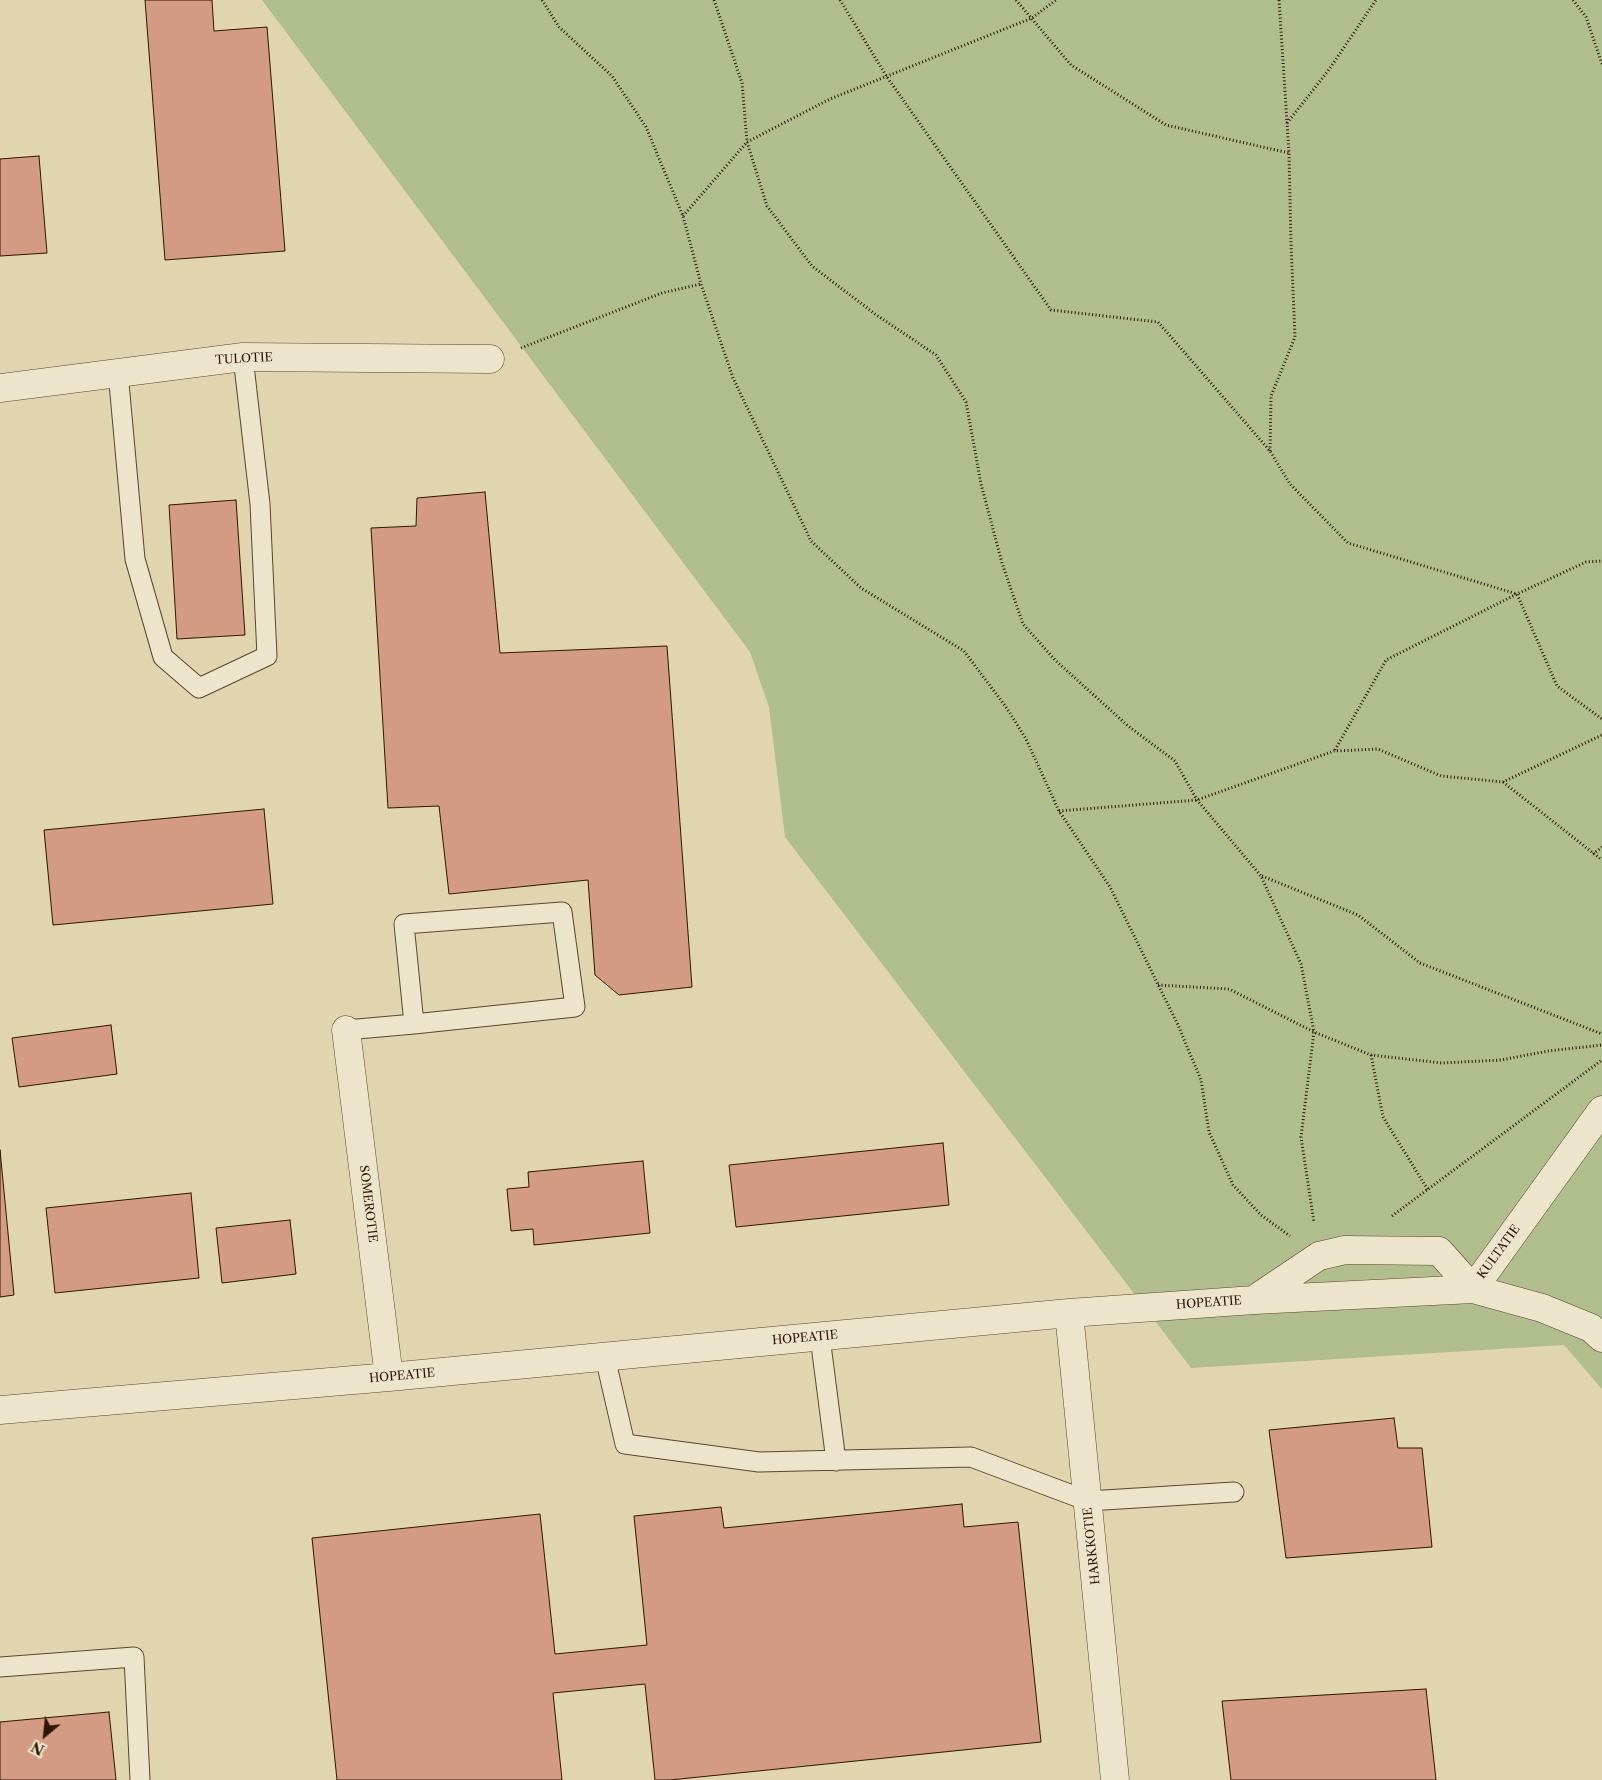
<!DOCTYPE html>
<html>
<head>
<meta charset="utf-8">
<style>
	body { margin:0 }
	#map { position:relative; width:1602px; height:1780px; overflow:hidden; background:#e1d5af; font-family:"Libre Caslon Text",serif }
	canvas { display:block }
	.north { position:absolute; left:20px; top:1710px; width:50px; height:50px; -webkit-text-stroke:4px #ece4cb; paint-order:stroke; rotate:208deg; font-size:14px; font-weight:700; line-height:20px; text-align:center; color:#2f1403 }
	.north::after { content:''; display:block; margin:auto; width:18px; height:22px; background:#2f1403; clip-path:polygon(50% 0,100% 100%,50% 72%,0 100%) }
</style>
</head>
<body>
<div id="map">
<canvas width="1602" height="1780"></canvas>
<div class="north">N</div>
</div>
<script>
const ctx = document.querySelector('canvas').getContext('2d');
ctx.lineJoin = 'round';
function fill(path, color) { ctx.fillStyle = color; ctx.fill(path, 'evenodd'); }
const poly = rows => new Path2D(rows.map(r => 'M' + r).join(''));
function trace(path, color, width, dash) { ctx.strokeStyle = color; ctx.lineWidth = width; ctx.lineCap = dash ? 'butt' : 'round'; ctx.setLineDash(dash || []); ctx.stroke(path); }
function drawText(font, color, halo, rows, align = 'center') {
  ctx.font = font + ' "Libre Caslon Text",serif'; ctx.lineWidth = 5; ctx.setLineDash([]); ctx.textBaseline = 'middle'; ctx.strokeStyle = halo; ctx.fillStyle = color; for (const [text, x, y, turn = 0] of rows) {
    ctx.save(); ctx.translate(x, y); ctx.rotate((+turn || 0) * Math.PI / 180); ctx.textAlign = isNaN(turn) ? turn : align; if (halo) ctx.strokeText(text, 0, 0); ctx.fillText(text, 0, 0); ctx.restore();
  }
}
fill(poly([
	[262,0,1602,0,1602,1389,1564,1345,1191,1368,785,837,769,707,750,652]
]), '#b0be8d');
const building = poly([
	[145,0,212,0,214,31,267,27,285,251,165,260,145,0],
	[39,156,47,253,0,256,0,159,39,156],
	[485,492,500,653,667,646,692,987,619,995,595,975,588,880,449,894,439,806,388,808,371,528,416,526,417,498,485,492],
	[236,500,245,635,177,639,169,505,236,500],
	[264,809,273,904,53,925,44,830,264,809],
	[111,1025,117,1074,19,1087,12,1038,111,1025],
	[943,1143,949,1205,736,1227,729,1165,943,1143],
	[0,1150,14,1295,0,1297,0,1150],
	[643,1161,650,1233,534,1245,533,1229,511,1231,507,1189,529,1187,528,1172,643,1161],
	[191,1193,199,1278,55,1293,46,1208,191,1193],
	[290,1220,296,1274,222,1283,216,1228,290,1220],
	[1394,1418,1398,1448,1422,1448,1432,1547,1286,1558,1269,1430,1394,1418],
	[962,1504,964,1527,1018,1522,1041,1742,670,1780,655,1780,645,1684,553,1693,562,1780,337,1780,312,1538,540,1514,555,1654,647,1645,634,1516,721,1507,724,1528,962,1504],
	[1426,1689,1436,1780,1231,1780,1222,1701,1426,1689],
	[109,1712,116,1780,0,1780,0,1722,109,1712]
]);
fill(building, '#d39b83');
trace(building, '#2f1403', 1);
const service = poly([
	[118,372,135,559,163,657,199,688,267,656,260,504,243,357],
	[346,1030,414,1024,575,1007,562,912,404,924,414,1024],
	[820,1337,836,1461],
	[605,1357,625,1444,759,1462,971,1457,1088,1501,1234,1492],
	[0,1667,134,1657,140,1780]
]);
const minor = poly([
	[0,388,243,357,490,359],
	[346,1030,389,1377],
	[1255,1299,1319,1256,1345,1250,1439,1251,1473,1289,1602,1110],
	[1069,1313,1115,1780],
	[0,1410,389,1377,1069,1313,1254,1300,1473,1289,1542,1308,1591,1328,1602,1338]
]);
trace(service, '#5c442e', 21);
trace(minor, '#5c442e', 29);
trace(poly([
	[542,0,559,27,612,76,646,127,683,216,701,284,733,378,811,541,861,588,964,651,1006,707,1026,739,1059,811,1110,887,1178,1025,1201,1080,1209,1132,1233,1185,1261,1215,1290,1236],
	[714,0,742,83,747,142,767,206,812,266,875,314,936,355,966,402,981,484,1002,563,1023,624,1055,660,1128,726,1175,761,1197,800,1261,876,1301,964,1314,1032,1301,1137,1314,1223],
	[840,0,887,77,1051,310,1158,322,1270,451,1290,484,1348,543,1517,594,1557,686,1602,719],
	[1016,0,1071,65,1166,125,1289,153],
	[1573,0,1586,17,1602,64],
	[1287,123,1328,71,1376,0],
	[683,216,747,142,830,99,1032,18,1056,0],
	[521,348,662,293,701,284],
	[1270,451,1271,396,1295,337,1291,243,1289,153,1279,0],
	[1335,750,1386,660,1517,594,1586,562,1602,561],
	[1503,782,1602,860],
	[1059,811,1197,800,1334,751,1378,749,1441,776,1503,782,1602,735],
	[1593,854,1602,847],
	[1262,876,1358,915,1420,963,1602,1034],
	[1158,985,1229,989,1314,1032,1371,1055,1442,1063,1501,1060,1548,1051,1602,1045],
	[1371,1055,1383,1117,1428,1190],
	[1392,1216,1602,1060]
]), '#2f1403', 3, [1, 2.5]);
trace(service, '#ece4cb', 19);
trace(minor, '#ece4cb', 28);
drawText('12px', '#2f1403', '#ece4cb', [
	["TULOTIE",244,359,-3],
	["SOMEROTIE",368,1204,83],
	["KULTATIE",1499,1252,-54],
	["HOPEATIE",1209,1303,-4],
	["HOPEATIE",805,1338,-5],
	["HOPEATIE",402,1376,-5],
	["HARKKOTIE",1092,1546,-96]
]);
</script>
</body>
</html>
